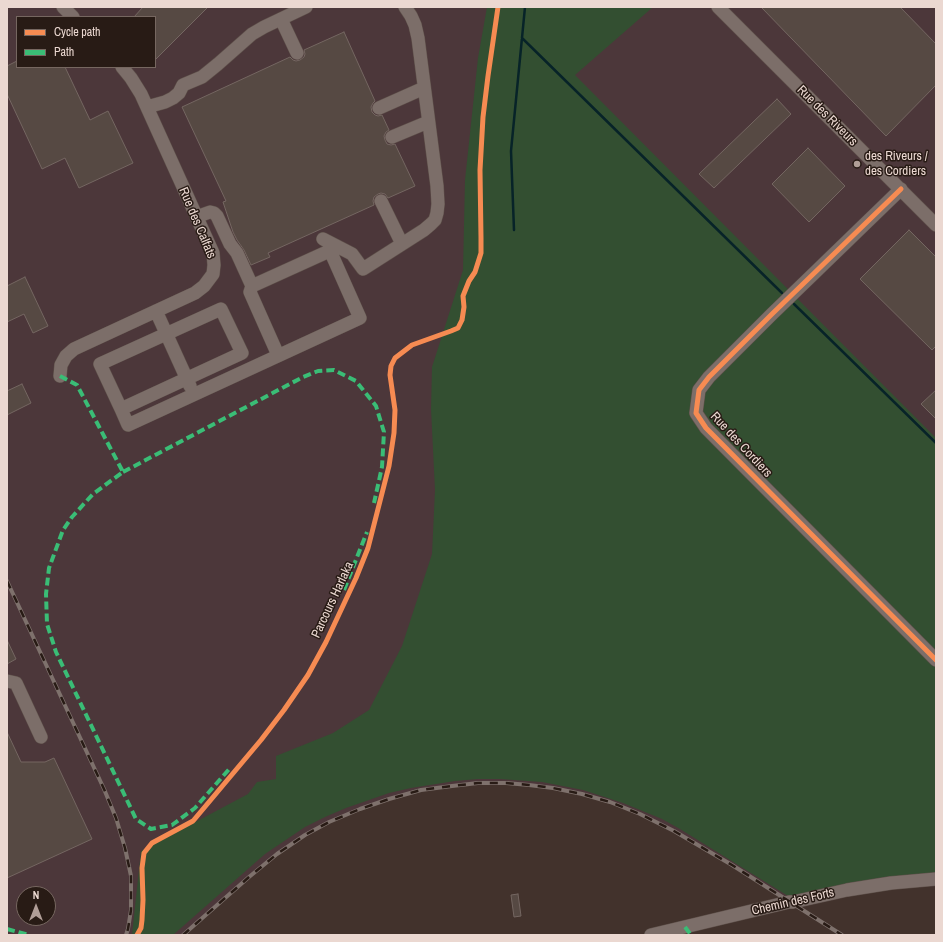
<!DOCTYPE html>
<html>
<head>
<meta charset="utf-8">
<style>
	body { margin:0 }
	#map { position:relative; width:943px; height:942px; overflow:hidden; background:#42322c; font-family:"Archivo Narrow",sans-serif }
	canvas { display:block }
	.frame { position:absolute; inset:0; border:8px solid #ebd8d1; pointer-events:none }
	.legend { position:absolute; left:16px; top:16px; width:140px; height:52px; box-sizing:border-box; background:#281b15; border:1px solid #766760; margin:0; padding:5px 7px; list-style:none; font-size:12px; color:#ebd8d1 }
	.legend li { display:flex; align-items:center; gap:8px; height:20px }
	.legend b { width:20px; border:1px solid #766760 }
	.north { position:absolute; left:16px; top:886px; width:40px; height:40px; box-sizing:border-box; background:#281b15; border:1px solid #766760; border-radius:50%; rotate:0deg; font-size:11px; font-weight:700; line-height:16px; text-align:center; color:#ebd8d1 }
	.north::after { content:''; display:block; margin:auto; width:14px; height:18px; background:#b09e97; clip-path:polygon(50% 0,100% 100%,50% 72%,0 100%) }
</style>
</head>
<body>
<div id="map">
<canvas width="943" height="942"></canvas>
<div class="frame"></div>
<ul class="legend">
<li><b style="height:5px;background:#f68b52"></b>Cycle path</li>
<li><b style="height:5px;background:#3abd76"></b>Path</li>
</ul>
<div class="north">N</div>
</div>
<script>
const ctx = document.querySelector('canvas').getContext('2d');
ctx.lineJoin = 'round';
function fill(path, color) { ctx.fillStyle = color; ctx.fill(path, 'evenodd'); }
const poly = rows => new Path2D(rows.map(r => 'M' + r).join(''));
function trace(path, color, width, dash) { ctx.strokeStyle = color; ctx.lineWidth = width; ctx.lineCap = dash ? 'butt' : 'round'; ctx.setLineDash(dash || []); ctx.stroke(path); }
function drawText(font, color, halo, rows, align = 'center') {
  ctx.font = font + ' "Archivo Narrow",sans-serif'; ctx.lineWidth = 3; ctx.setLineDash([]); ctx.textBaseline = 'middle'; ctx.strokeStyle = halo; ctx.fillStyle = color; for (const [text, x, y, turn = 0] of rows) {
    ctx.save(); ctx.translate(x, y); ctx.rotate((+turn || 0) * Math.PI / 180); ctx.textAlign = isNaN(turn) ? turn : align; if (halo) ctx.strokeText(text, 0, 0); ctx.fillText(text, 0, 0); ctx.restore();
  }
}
fill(poly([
	[7,7,936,7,936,879,789,902,732,865,674,831,640,814,610,802,582,794,553,788,506,783,478,783,452,786,421,790,389,799,360,809,329,822,305,835,277,854,249,877,188,931,182,935,7,935],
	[17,17,155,17,155,67,17,67],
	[24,894,48,894,48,918,24,918]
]), '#4c373a');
fill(poly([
	[487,7,653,7,575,75,936,438,936,875,788,896,680,829,662,819,623,803,583,790,542,782,500,779,478,779,455,781,411,788,389,793,346,808,325,817,305,827,265,854,173,935,132,935,141,851,248,794,257,782,276,779,276,756,333,733,369,710,402,646,432,554,435,490,431,409,432,367,463,270,465,180,478,58]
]), '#334f31');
trace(poly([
	[522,38,782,293],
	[514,230,511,151,525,7],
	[794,304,936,443]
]), '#072328', 2.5);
const building = poly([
	[143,7,208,7,155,60,155,17,134,17,143,7],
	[761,7,900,7,936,44,936,85,886,136,761,7],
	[344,32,375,101,373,103,371,107,372,112,375,115,378,116,382,115,389,130,386,132,384,136,385,140,387,144,391,145,395,144,415,186,388,198,385,194,381,193,378,194,374,197,373,201,374,205,268,253,270,257,251,265,244,250,237,240,233,232,223,202,226,201,182,107,290,57,293,60,296,61,300,60,304,57,305,54,304,50,344,32],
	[17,61,17,67,65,67,90,120,108,111,133,163,79,188,65,158,42,169,7,94,7,66,17,61],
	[777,99,791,114,714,188,699,174,777,99],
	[808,148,845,186,809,222,772,184,808,148],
	[909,230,936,257,936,346,932,350,860,279,909,230],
	[25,277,48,326,33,333,24,314,7,322,7,286,25,277],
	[22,384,31,403,7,415,7,391,22,384],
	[936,390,936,419,921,404,936,390],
	[7,640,16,659,7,664,7,640],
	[7,732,21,762,45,762,54,758,92,839,7,878,7,732],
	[518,894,521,916,514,917,511,895,518,894]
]);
fill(building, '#564943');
trace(building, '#746661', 1);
const minor = poly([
	[63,7,73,17],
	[718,7,936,225],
	[281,19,297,53],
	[147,107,165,102,173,98,179,93,183,85,202,77,218,64,252,34,264,27,306,7],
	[379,108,424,88],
	[392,137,428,122],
	[901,189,772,314,709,377,699,390,696,413,706,428,936,660],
	[381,201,402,244],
	[323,239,352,254,363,269,424,230,431,224,435,220,437,213,438,204,437,186,418,38,415,25,411,16,405,7],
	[252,286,250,292,278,355],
	[156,311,190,386],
	[60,376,61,365,66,356,74,349,195,293,204,286,213,274,214,265,213,253,141,94,131,78,122,67],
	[121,409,242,353,221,309,100,364,121,409,128,425,360,318,332,255,327,252,252,286,237,253,230,244,217,216,214,213,210,212,196,217],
	[7,681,16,683,41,737],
	[651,935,789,902,793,902,847,890,891,883,936,879]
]);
trace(minor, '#5e504a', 14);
trace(minor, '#7c6e69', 13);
const rail = poly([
	[7,581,104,789,116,818,125,848,131,876,131,910,128,929,126,935],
	[183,935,249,877,277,854,305,835,329,822,360,809,389,799,421,790,452,786,478,783,506,783,529,785,553,788,582,794,610,802,640,814,674,831,732,865,842,935]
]);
trace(rail, '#7e716c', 4);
trace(rail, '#281b15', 2.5, [8]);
trace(poly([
	[60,376,77,385,123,472,93,494,72,517,63,530,49,568,46,594,47,624,56,652,136,819,151,829,172,825,195,808,231,767],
	[123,472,303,377,318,371,334,370,356,381,376,406,384,432,382,467,374,503],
	[344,590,367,532],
	[685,927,691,935],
	[7,929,29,935]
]), '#3abd76', 4, [8, 4]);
trace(poly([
	[901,189,772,314,709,377,699,390,696,413,706,428,936,660],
	[137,935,141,928,142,920,143,900,142,868,144,853,152,843,193,821,261,740,284,710,308,675,326,642,356,578,368,548,389,466,394,433,395,410,390,375,391,366,395,358,412,345,451,331,458,328,462,320,464,307,463,296,469,281,475,272,481,253,481,238,480,170,483,117,488,76,498,7]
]), '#f68b52', 5);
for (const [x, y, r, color] of [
	[857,164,4,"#b09e97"]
]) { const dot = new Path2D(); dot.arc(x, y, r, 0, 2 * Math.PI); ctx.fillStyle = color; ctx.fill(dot); trace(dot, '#281b15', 1.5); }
drawText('13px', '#ebd8d1', '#281b15', [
	["Rue des Riveurs",827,116,45],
	["Rue des Calfats",197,223,67],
	["Rue des Cordiers",741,445,47],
	["Parcours Harlaka",333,600,-65],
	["Chemin des Forts",793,902,-13]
]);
drawText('13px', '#ebd8d1', '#281b15', [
	["des Riveurs /",865,157],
	["des Cordiers",865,172]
], 'left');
</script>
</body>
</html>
